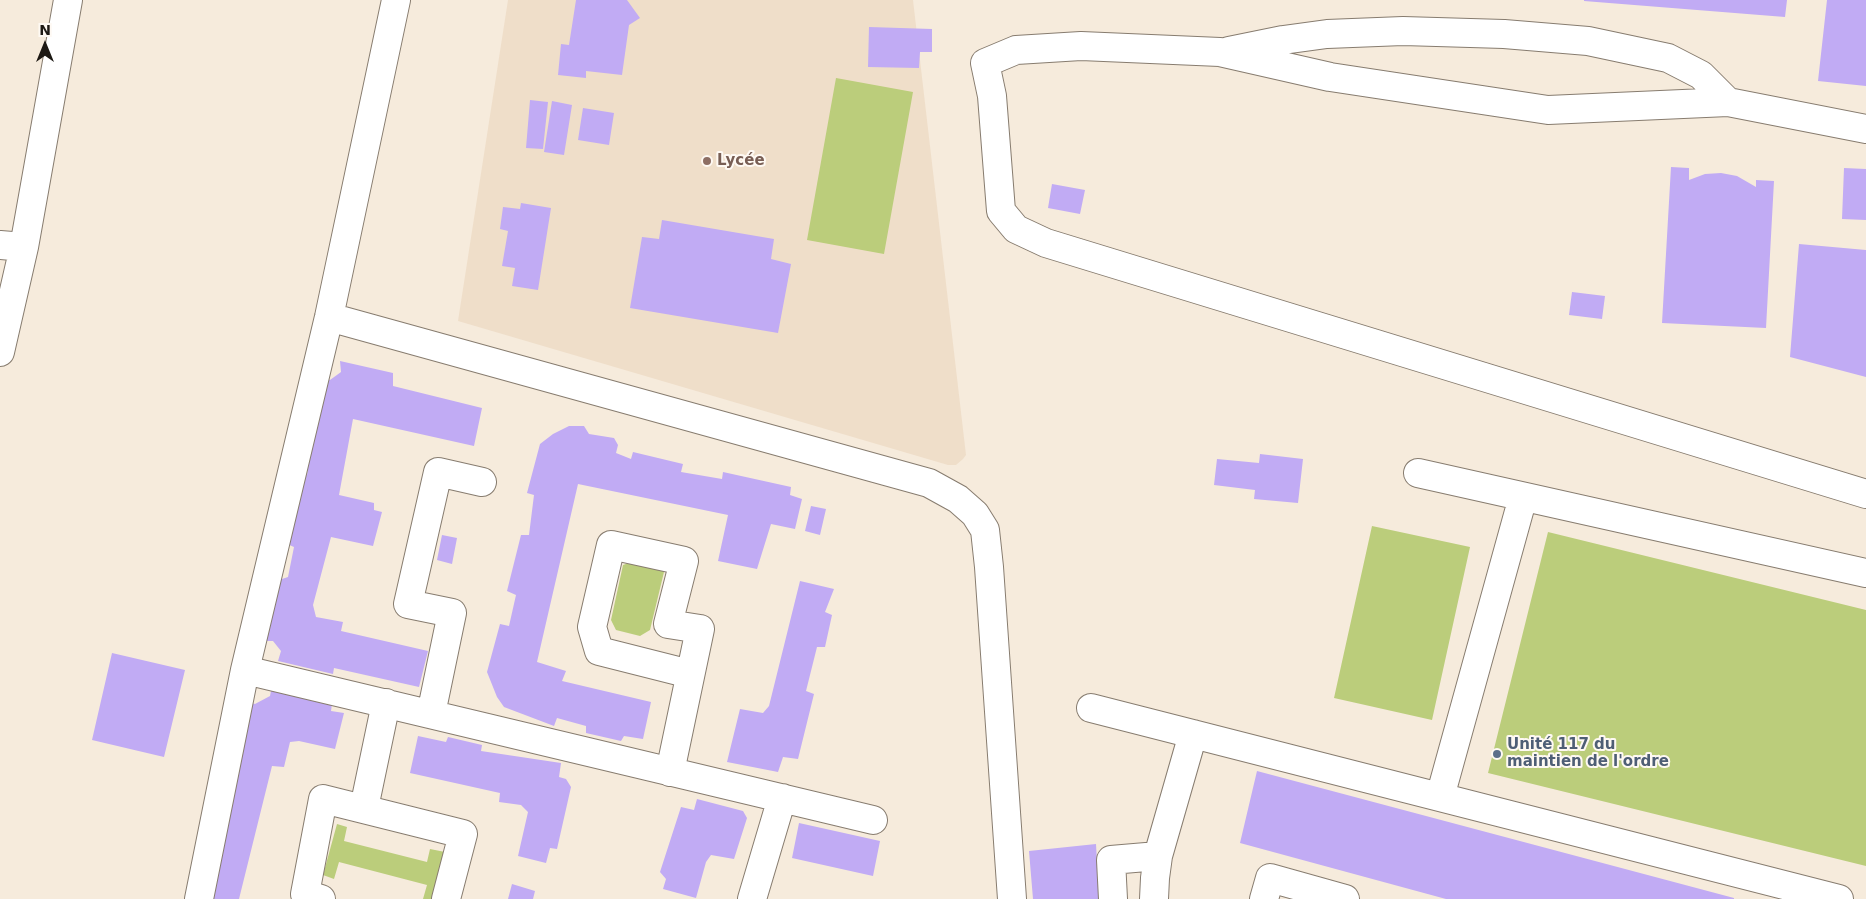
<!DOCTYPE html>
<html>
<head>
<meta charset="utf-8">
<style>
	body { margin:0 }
	#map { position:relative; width:1866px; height:899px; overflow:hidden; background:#f6ebdc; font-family:"DejaVu Sans",sans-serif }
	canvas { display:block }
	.north { position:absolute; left:20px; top:20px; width:50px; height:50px; -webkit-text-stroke:4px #fef9f3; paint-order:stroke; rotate:0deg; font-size:14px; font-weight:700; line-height:20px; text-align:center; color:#1d1914 }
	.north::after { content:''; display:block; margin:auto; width:18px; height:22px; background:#1d1914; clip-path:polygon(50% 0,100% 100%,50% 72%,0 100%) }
</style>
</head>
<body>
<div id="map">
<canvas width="1866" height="899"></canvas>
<div class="north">N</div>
</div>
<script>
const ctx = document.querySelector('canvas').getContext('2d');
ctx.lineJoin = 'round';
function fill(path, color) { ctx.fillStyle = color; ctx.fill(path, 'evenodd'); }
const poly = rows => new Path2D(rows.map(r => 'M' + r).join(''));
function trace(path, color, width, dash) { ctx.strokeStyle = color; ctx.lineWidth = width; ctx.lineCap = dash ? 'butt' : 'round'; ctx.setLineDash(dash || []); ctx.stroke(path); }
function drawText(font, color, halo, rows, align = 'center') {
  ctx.font = font + ' "DejaVu Sans",sans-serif'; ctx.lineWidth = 4; ctx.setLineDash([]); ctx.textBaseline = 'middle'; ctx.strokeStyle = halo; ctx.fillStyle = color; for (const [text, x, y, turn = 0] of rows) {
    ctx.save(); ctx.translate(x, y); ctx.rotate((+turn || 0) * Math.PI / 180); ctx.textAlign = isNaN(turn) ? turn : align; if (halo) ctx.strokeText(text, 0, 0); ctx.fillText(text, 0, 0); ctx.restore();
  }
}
fill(poly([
	[508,0,913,0,966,455,963,459,956,465,948,465,458,321]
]), '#efdec9');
fill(poly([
	[836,78,913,92,884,254,807,240],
	[1372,526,1470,547,1432,720,1334,698],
	[1548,532,1866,610,1866,866,1488,773],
	[634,561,660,566,664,572,650,630,640,636,616,630,611,620,623,565],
	[337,824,347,827,344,841,427,862,430,849,445,852,432,899,423,899,427,885,339,862,334,879,323,875]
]), '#bbcd7b');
fill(poly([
	[576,0,627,0,640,18,629,25,622,75,586,71,586,78,558,75,561,44,569,45],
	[1584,0,1787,0,1785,17,1584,1],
	[1827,0,1866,0,1866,86,1818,81],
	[869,27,932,29,932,52,920,52,919,68,868,67],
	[530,100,548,102,543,149,526,148],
	[552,101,572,105,564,155,544,152],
	[583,108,614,113,609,145,578,140],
	[1671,167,1689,168,1689,180,1705,174,1721,173,1737,176,1756,187,1756,180,1774,181,1766,328,1662,323],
	[1844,168,1866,169,1866,220,1842,219],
	[1052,184,1085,190,1080,214,1048,208],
	[521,203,551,208,538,290,512,286,515,268,502,266,508,231,500,229,503,207,520,209],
	[662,220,774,239,771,259,791,264,778,333,630,308,642,237,659,239],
	[1799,244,1866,250,1866,377,1790,357],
	[1572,292,1605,296,1602,319,1569,315],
	[340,361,393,373,393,386,482,408,474,446,353,419,339,495,374,503,374,510,382,512,373,546,331,537,313,605,316,617,343,622,341,631,428,651,419,687,334,668,333,674,278,661,281,651,273,641,265,641,279,580,288,577,294,547,287,544,298,476,307,475,320,377,330,380,341,372],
	[569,426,584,426,589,434,614,438,618,445,616,453,631,459,633,452,683,464,681,472,722,479,723,472,791,487,790,495,802,499,795,529,771,524,757,569,718,561,728,515,578,484,537,662,566,671,562,681,651,702,643,739,624,736,621,741,586,733,586,726,557,718,554,726,504,707,497,697,487,672,500,624,509,626,516,595,507,591,521,535,529,535,534,495,527,493,540,444,553,434],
	[1260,454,1303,459,1298,503,1254,499,1255,490,1214,485,1217,459,1259,463],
	[811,506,826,509,820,535,805,531],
	[442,535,457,538,452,564,437,560],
	[800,581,834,589,825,612,832,615,825,647,817,647,806,691,814,694,798,759,783,757,778,772,727,762,740,709,763,713,769,706],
	[112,653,185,670,164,757,92,740],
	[271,691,332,704,331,711,344,713,335,749,299,741,290,742,284,767,272,766,239,899,205,899,248,702,255,704,270,696],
	[418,736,446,742,448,737,482,745,481,751,561,763,559,777,566,779,571,787,557,849,550,848,546,863,518,856,528,812,521,805,499,802,500,793,410,773],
	[1257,771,1734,898,1734,899,1446,899,1240,843],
	[697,799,743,811,747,818,734,859,711,855,706,862,696,898,663,889,666,879,660,872,681,807,694,810],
	[799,823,880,841,873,876,792,858],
	[1096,844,1099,899,1033,899,1029,851],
	[512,884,535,891,533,899,508,899]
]), '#c1abf4');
const minor = poly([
	[1229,51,1283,40,1327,34,1403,31,1504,34,1588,41,1668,58,1701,75,1728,102],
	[1866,129,1728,102,1548,110,1330,77,1220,52,1081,46,1016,50,985,63,992,96,1001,211,1016,229,1046,243,1866,494],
	[0,245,24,247,68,0],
	[329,317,929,483,958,499,975,514,985,530,989,567,1012,899],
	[0,352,24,247],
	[1418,473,1866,573],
	[245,670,873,820],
	[1091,708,1839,899],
	[431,714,452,613,408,604,438,472,482,482],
	[670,772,700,629,668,624,684,561,611,545,592,627,599,651,690,674],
	[1440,797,1523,497],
	[364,808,386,703],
	[199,899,245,670,329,317,396,0],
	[321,899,305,894,323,799,463,834,446,899],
	[752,899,782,798],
	[1113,899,1111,860,1158,856],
	[1154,899,1155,878,1158,856,1193,734],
	[1264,899,1270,878,1345,899]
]);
trace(minor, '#877c6f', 30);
trace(minor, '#fff', 28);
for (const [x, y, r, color] of [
	[707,161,5,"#8d6e63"],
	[1497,754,5,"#5c6f8a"]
]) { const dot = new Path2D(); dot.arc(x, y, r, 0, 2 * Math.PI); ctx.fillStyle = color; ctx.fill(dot); trace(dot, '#fef9f3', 2); }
drawText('bold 15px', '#785e54', '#fef9f3', [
	["Lycée",717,161]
], 'left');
drawText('bold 15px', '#4e5e75', '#fef9f3', [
	["Unité 117 du",1507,745],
	["maintien de l'ordre",1507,762]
], 'left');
</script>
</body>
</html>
